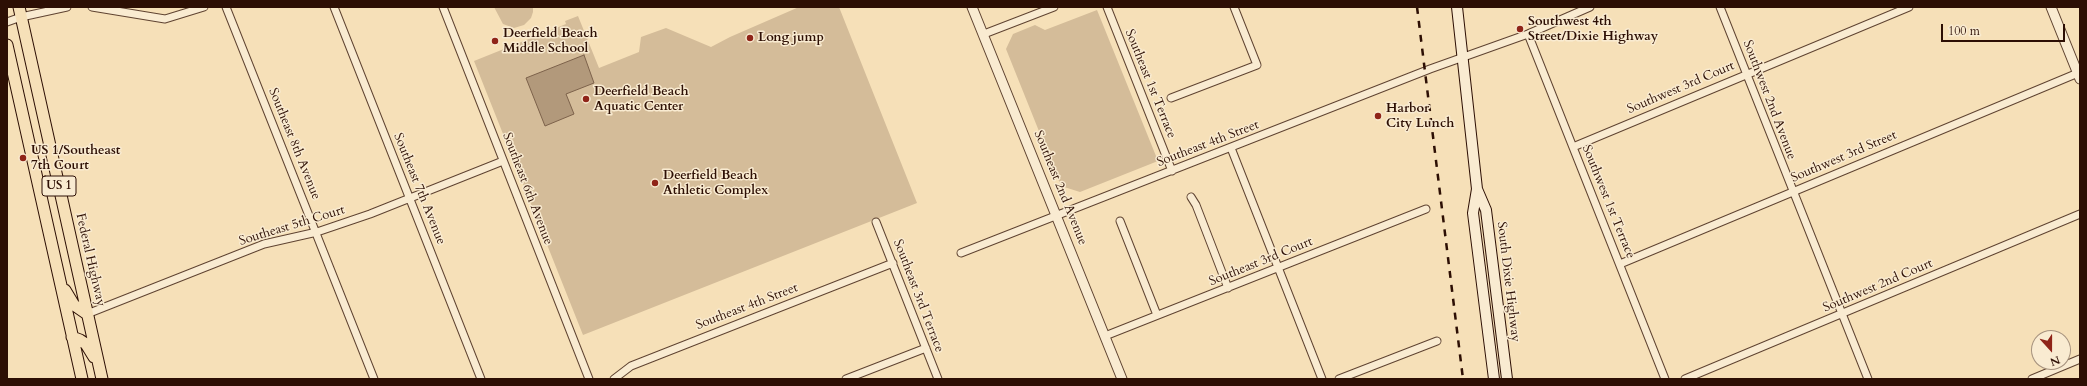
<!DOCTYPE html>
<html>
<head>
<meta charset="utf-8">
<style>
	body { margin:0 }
	#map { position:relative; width:2087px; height:386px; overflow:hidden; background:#f6e0b8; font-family:Cardo,serif }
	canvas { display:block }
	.frame { position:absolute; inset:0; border:8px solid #2d0f04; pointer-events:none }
	.north { position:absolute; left:2031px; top:330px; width:40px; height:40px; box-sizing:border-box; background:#f9ebd1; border:1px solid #a7937f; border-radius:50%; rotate:159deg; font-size:11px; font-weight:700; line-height:16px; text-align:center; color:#2d0f04 }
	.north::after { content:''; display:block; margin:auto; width:14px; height:18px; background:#8f2418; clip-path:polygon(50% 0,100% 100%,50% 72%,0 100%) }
	.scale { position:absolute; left:1941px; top:24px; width:124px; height:18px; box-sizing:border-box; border:2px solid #2d0f04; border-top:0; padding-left:5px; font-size:12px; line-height:14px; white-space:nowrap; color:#2d0f04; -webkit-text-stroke:3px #f9ebd1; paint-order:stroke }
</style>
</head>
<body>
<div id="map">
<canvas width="2087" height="386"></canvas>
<div class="frame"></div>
<div class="north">N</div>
<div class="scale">100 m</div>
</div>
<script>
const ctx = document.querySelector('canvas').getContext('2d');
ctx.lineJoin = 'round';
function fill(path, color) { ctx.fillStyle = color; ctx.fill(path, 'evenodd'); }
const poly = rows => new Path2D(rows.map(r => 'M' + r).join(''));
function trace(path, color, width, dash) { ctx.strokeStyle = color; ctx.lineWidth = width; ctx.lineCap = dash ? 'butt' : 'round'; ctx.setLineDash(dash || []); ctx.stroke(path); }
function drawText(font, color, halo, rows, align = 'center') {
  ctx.font = font + ' Cardo,serif'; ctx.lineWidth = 3; ctx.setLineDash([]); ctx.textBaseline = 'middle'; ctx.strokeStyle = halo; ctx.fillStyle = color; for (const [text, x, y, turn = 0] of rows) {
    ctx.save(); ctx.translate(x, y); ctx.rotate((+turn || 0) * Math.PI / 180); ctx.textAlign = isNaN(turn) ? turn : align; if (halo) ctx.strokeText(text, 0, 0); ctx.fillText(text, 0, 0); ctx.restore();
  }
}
fill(poly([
	[494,7,533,7,533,12,531,18,524,25,514,28,503,24],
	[799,7,839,7,917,203,583,335,474,61,566,24,565,21,578,16,599,68,639,52,641,37,666,28,711,47,730,37],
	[1097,10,1158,161,1080,192,1061,186,1006,49,1013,34,1035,25,1045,30]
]), '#d4bc99');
const water = poly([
	[584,55,594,83,566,94,574,114,545,126,526,78,584,55]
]);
fill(water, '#b2997b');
trace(water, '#7d624b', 1);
const minor = poly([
	[92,7,165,19,204,7],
	[226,7,374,379],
	[334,7,481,379],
	[443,7,589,379],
	[1107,7,1172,171],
	[1720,7,1868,379],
	[7,22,21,17,67,7],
	[984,34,1054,7],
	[1528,34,1665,379],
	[1171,98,1257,65,1234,7],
	[1573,147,1909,7],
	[1231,148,1322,379],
	[1191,197,1196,205,1228,288],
	[1120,221,1157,315],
	[876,222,938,379],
	[961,253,1430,69,1528,34,1590,7],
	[1620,264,2078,73],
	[87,314,264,244,317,232,370,214,503,161],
	[1105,336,1426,209],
	[614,379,631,366,893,263],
	[846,379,926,348],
	[1339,379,1437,341],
	[1685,379,2080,214],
	[2032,379,2080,359]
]);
const tertiary = poly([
	[972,7,1122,379],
	[2051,7,2080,79]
]);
const secondary = poly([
	[1457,7,1477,189,1486,210,1507,379],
	[1477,189,1473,213,1494,379]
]);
const primary = poly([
	[19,7,102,379],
	[7,45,82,379],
	[65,290,74,305,87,314],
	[72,337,80,340,86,344,94,357]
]);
trace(minor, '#5f4331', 9);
trace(tertiary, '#5f4331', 11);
trace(secondary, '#2d0f04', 12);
trace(primary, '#2d0f04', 13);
trace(minor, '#f9ebd1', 7);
trace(tertiary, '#f9ebd1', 9);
trace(secondary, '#f9ebd1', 10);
trace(primary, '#f6e0b8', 11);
trace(poly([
	[1417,7,1463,379]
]), '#2d0f04', 2.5, [7, 7]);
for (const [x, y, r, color] of [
	[1520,29,4,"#8f2418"],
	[750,38,4,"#8f2418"],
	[495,41,4,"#8f2418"],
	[586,99,4,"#8f2418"],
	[1378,116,4,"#8f2418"],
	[23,158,4,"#8f2418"],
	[655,183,4,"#8f2418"]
]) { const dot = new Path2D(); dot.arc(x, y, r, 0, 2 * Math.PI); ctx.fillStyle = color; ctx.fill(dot); trace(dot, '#f9ebd1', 1.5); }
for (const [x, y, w] of [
	[59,186,34]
]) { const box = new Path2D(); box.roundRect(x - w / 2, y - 10, w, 20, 3); ctx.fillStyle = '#f9ebd1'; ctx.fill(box); trace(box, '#2d0f04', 1); }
drawText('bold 12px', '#2d0f04', null, [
	["US 1",59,186]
]);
drawText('bold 13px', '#2d0f04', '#f9ebd1', [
	["Southwest 4th",1528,22],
	["Street/Dixie Highway",1528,37],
	["Deerfield Beach",503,34],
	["Middle School",503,49],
	["Long jump",758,38],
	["Deerfield Beach",594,92],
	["Aquatic Center",594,107],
	["Harbor",1386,109],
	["City Lunch",1386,124],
	["US 1/Southeast",31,151],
	["7th Court",31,166],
	["Deerfield Beach",663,176],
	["Athletic Complex",663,191]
], 'left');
drawText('13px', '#2d0f04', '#f9ebd1', [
	["Southeast 1st Terrace",1150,84,68],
	["Southwest 3rd Court",1681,88,-23],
	["Southwest 2nd Avenue",1769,100,69],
	["Southeast 8th Avenue",294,144,68],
	["Southeast 4th Street",1208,144,-21],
	["Southwest 3rd Street",1844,157,-23],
	["Southeast 2nd Avenue",1060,188,68],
	["Southeast 7th Avenue",419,189,68],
	["Southeast 6th Avenue",527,189,69],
	["Southwest 1st Terrace",1608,202,68],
	["Southeast 5th Court",292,226,-17],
	["Federal Highway",90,260,77],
	["Southeast 3rd Court",1261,262,-22],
	["South Dixie Highway",1508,282,83],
	["Southwest 2nd Court",1878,286,-23],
	["Southeast 3rd Terrace",918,296,69],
	["Southeast 4th Street",747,307,-21]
]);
</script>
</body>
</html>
